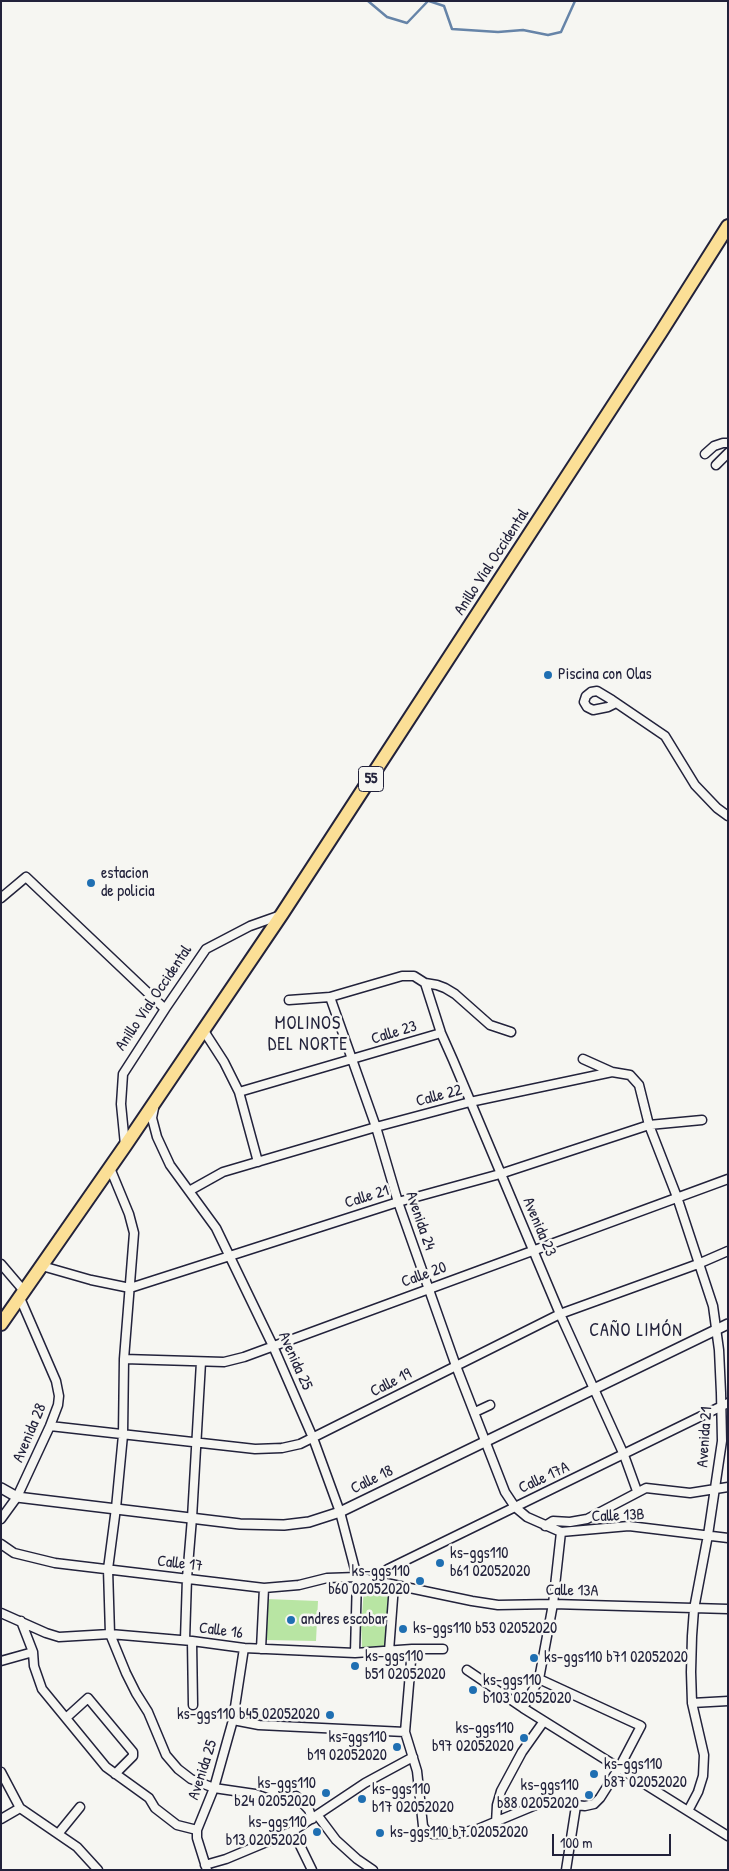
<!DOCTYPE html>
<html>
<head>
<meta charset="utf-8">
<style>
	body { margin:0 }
	#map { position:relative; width:729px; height:1871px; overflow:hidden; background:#f6f6f2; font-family:"Patrick Hand",sans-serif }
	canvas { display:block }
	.frame { position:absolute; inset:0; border:2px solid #22223b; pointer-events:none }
	.scale { position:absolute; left:552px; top:1834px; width:119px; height:22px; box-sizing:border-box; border:2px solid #22223b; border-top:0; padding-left:6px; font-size:15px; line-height:18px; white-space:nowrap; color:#22223b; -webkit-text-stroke:4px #f6f6f2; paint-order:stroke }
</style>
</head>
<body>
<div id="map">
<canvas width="729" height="1871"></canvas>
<div class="frame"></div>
<div class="scale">100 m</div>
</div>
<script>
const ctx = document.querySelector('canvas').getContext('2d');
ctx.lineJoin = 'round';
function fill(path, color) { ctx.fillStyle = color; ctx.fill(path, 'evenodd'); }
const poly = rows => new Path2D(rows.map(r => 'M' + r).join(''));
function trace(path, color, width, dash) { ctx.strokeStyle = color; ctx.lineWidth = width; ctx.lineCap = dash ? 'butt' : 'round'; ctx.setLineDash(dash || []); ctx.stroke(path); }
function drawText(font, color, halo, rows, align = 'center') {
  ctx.font = font + ' "Patrick Hand",sans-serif'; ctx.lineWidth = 5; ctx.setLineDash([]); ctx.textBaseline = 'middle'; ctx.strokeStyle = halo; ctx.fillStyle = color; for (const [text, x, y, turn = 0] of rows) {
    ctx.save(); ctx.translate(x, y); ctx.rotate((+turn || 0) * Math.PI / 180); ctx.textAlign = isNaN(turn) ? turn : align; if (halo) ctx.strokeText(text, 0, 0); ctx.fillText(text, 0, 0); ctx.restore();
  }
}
fill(poly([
	[364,1588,389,1590,387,1617,362,1615],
	[266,1599,318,1601,316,1641,265,1640],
	[361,1620,387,1620,387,1647,362,1648]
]), '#b8e5a3');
trace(poly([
	[368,1,387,17,407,23,428,1],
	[429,1,444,6,452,29,498,32,523,30,548,35,561,32,575,1]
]), '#6684a8', 2.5);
const minor = poly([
	[705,454,714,446,723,443,728,443],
	[716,465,728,453],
	[616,703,608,707,593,710,587,707,584,702,586,696,591,692,597,691,612,700,665,736,695,785,717,808,728,816],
	[1,898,26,877,165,1009],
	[425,983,437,985,445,988,455,994,490,1025,511,1032],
	[330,997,376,1127,398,1202,456,1366,505,1492,515,1507,527,1517,561,1532,629,1526,728,1538],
	[289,1000,330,997,402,976,414,976,425,983,441,1033,453,1060,560,1314,624,1455,637,1491],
	[204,1031,224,1062,239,1092,258,1162],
	[583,1059,612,1072],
	[239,1092,441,1033],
	[154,1108,152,1118,157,1137,170,1165,216,1228,273,1346,313,1438,340,1512,357,1577,355,1653],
	[125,1145,121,1104,123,1074,165,1009,206,949,250,926,281,915],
	[110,1168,129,1214,134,1233,124,1359,123,1435,116,1508,108,1569,110,1634,126,1673,136,1693,148,1712,166,1755,178,1769,191,1779,214,1788,255,1794,275,1801,296,1796,309,1810,312,1819],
	[189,1191,223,1172,376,1127,470,1102,612,1072,630,1075,639,1085,649,1125,677,1197,713,1306,719,1350,721,1393,722,1441,708,1535,694,1609,692,1636,691,1672,692,1703,704,1755,703,1776,698,1792,688,1811],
	[1,1264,24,1291],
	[42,1266,91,1280,130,1288,398,1202,500,1174,649,1125,702,1120],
	[124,1359,224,1362,244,1357,728,1179],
	[475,1412,490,1405],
	[50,1426,255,1449,282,1448,300,1444,560,1314,698,1264,728,1251],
	[1,1519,17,1497,50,1426,58,1405,59,1396,56,1381,20,1298],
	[545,1526,553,1521,570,1522,587,1519,646,1488,690,1493,728,1487],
	[1,1544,14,1553,55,1563,264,1588,299,1585,327,1578,357,1577,472,1601,498,1605,553,1604,728,1609],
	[373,1580,388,1569,728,1403],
	[1,1613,46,1633,59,1637,110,1634,192,1641,244,1648,355,1653,412,1649,443,1649],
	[21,1621,33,1652,34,1666,42,1689,106,1767,149,1798,155,1808,177,1825,197,1830],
	[185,1640,187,1578,192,1518,201,1362],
	[192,1641,193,1705],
	[261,1649,264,1588],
	[412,1649,405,1732,417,1771,423,1826,427,1832,433,1834,460,1833,478,1829,543,1802,585,1806,594,1804,600,1798,619,1768,641,1726,539,1679],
	[389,1651,394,1585],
	[1,1661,33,1652],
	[467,1670,523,1708,728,1836],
	[692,1703,728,1701],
	[523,1708,539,1679,553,1604,561,1532],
	[66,1718,88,1698,133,1752,133,1756,115,1774],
	[233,1720,259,1725,405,1732],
	[1,1772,20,1808,77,1847,98,1870],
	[318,1816,336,1840,357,1859,373,1870],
	[1,1819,20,1808],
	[496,1823,497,1805,501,1791,522,1752,544,1721],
	[293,1831,312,1870],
	[58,1834,80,1807],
	[205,1865,226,1859,293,1831,365,1783,413,1757],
	[207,1870,197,1838,197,1830,214,1788,233,1720,244,1648],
	[566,1870,576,1806]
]);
const tertiary = poly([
	[1,1488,17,1497,240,1524,284,1525,309,1522,340,1512,728,1324]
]);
const trunk = poly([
	[1,1324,125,1146,282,914,661,332,728,226]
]);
trace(minor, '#22223b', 11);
trace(tertiary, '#22223b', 12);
trace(trunk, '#22223b', 16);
trace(minor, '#f6f6f2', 8);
trace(tertiary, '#f6f6f2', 9);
trace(trunk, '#fbdf96', 12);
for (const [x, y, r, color] of [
	[548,675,5,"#1f6fb2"],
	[91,883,5,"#1f6fb2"],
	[440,1563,5,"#1f6fb2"],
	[420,1581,5,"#1f6fb2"],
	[291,1620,5,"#1f6fb2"],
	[403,1629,5,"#1f6fb2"],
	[534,1658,5,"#1f6fb2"],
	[355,1666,5,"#1f6fb2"],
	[473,1690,5,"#1f6fb2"],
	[330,1715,5,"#1f6fb2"],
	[524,1738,5,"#1f6fb2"],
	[397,1747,5,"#1f6fb2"],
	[594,1774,5,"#1f6fb2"],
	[326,1793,5,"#1f6fb2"],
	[589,1795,5,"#1f6fb2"],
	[362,1799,5,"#1f6fb2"],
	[317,1832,5,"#1f6fb2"],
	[380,1833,5,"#1f6fb2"]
]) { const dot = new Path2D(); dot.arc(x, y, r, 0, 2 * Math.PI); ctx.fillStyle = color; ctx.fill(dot); trace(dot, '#f6f6f2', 2); }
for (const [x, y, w] of [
	[371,779,25]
]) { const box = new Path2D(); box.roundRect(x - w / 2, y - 12.5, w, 25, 4); ctx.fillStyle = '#f6f6f2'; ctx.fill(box); trace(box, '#22223b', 1); }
drawText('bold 15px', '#22223b', null, [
	["55",371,779]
]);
drawText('16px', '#22223b', '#f6f6f2', [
	["Anillo Vial Occidental",492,562,-57],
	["Anillo Vial Occidental",154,998,-56],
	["Calle 23",394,1033,-17],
	["Calle 22",439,1096,-15],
	["Calle 21",367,1197,-17],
	["Avenida 24",420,1221,71],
	["Avenida 23",539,1227,67],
	["Calle 20",424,1275,-20],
	["Avenida 25",295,1361,66],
	["Calle 19",391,1383,-27],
	["Avenida 28",30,1433,-67],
	["Avenida 21",705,1437,-86],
	["Calle 17A",544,1478,-25],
	["Calle 18",372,1480,-26],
	["Calle 13B",618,1516,-2],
	["Calle 17",180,1564,7],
	["Calle 13A",572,1591,1],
	["Calle 16",221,1631,7],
	["Avenida 25",203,1770,-72]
]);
drawText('16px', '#22223b', '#f6f6f2', [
	["Piscina con Olas",558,675],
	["estacion",101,874],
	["de policia",101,892],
	["ks-ggs110",450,1554],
	["b61 02052020",450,1572],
	["ks-ggs110",410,1572,"right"],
	["b60 02052020",410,1590,"right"],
	["andres escobar",301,1620],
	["ks-ggs110 b53 02052020",413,1629],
	["ks-ggs110",365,1657],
	["b51 02052020",365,1675],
	["ks-ggs110 b71 02052020",544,1658],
	["ks-ggs110",483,1681],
	["b103 02052020",483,1699],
	["ks-ggs110 b45 02052020",320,1715,"right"],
	["ks-ggs110",514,1729,"right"],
	["b97 02052020",514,1747,"right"],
	["ks-ggs110",387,1738,"right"],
	["b19 02052020",387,1756,"right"],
	["ks-ggs110",604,1765],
	["b87 02052020",604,1783],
	["ks-ggs110",316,1784,"right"],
	["b24 02052020",316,1802,"right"],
	["ks-ggs110",579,1786,"right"],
	["b88 02052020",579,1804,"right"],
	["ks-ggs110",372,1790],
	["b17 02052020",372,1808],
	["ks-ggs110",307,1823,"right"],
	["b13 02052020",307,1841,"right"],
	["ks-ggs110 b7 02052020",390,1833]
], 'left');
ctx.letterSpacing = '1px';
drawText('18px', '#22223b', '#f6f6f2', [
	["MOLINOS",308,1024],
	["DEL NORTE",308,1045],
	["CAÑO LIMÓN",636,1331]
]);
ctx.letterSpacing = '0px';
</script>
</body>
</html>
